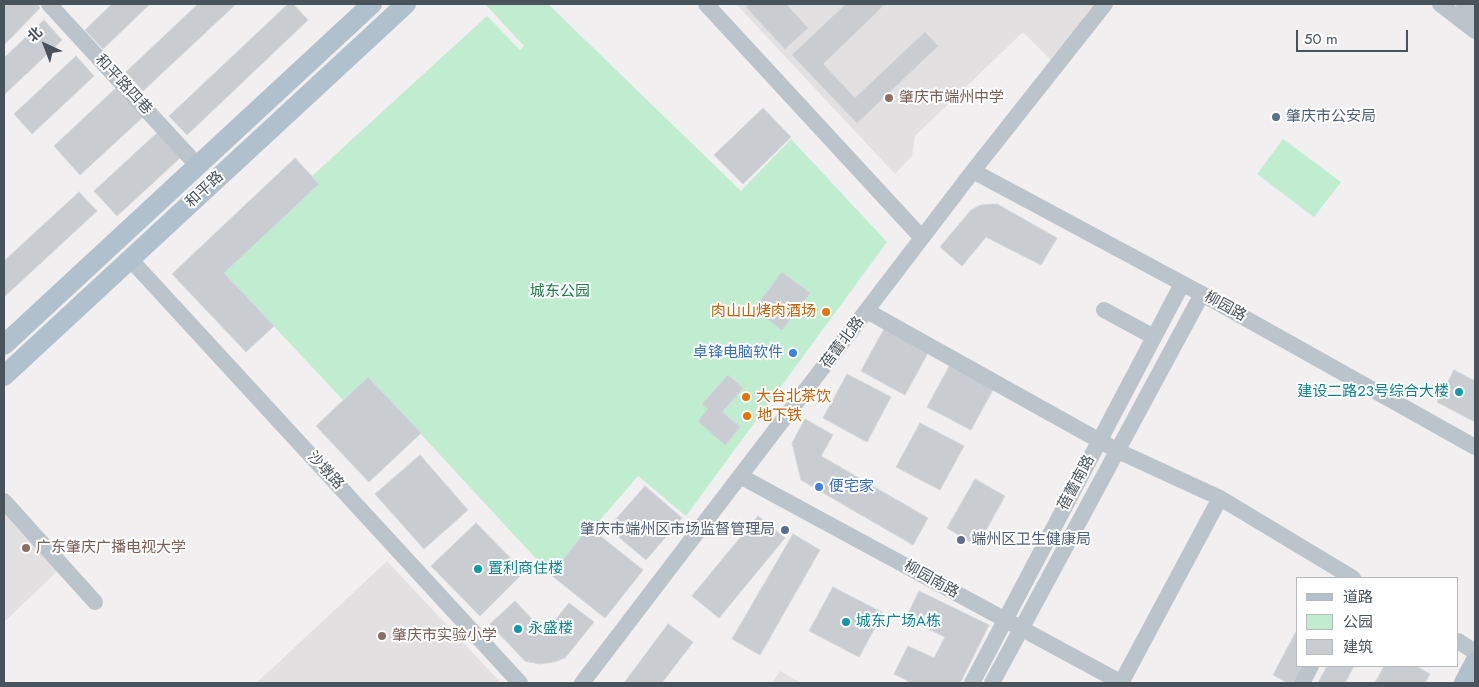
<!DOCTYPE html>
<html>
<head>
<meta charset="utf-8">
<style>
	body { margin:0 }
	#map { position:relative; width:1479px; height:687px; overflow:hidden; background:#f1efef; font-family:Jost,"Noto Sans SC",sans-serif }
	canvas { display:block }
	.frame { position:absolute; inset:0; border:5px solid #48535c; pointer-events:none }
	.legend { position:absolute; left:1296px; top:577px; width:162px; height:90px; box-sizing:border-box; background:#fff; border:1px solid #b6babe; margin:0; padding:6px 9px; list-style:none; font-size:15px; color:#48535c }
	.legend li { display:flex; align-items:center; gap:10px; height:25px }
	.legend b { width:25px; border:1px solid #b6babe }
	.north { position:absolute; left:20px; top:20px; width:50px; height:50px; -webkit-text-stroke:4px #fff; paint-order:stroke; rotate:317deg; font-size:14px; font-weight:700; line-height:20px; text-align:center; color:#48535c }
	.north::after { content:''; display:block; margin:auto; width:18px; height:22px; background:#48535c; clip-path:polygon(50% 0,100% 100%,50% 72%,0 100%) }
	.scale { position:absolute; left:1296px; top:30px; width:112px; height:22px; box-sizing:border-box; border:2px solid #48535c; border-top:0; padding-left:6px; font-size:15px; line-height:18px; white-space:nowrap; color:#48535c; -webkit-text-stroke:4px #fff; paint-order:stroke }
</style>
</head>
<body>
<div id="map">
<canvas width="1479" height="687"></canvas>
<div class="frame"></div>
<ul class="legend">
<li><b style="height:6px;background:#b0c0cc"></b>道路</li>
<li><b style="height:14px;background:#c0edcf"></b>公园</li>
<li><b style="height:14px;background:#c9ccd1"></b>建筑</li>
</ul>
<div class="north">北</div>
<div class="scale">50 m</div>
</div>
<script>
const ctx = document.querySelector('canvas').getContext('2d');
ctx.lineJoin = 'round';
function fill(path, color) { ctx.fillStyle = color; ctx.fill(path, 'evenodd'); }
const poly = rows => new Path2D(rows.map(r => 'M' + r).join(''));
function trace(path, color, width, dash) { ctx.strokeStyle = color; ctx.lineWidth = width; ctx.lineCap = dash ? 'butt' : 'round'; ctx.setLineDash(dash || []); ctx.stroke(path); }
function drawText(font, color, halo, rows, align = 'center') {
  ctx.font = font + ' Jost,"Noto Sans SC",sans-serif'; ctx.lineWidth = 4; ctx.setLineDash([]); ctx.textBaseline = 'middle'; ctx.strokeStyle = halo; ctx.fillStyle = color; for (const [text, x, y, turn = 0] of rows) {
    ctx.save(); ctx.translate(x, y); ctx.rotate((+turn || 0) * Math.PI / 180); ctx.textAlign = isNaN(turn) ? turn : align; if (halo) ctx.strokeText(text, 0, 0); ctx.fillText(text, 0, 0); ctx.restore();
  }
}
fill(poly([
	[736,4,1097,4,1051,60,1023,32,915,136,912,156,895,174],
	[4,501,64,565,4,622],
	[387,561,501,683,256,683,277,664],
	[780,671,801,683,772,683]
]), '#e2e0e1');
fill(poly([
	[485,4,548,4,741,191,791,139,887,242,686,516,638,476,552,576,368,377,343,400,224,273,319,184,312,176,487,16,520,50,524,46],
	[1283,139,1341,182,1314,217,1257,174]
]), '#c0edcf');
const building = poly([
	[4,4,37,4,40,8,4,45,4,4],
	[112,4,150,4,103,49,85,30,112,4],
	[198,4,236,4,143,91,126,72,198,4],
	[288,4,293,4,308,20,187,135,169,116,288,4],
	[750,4,786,4,808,28,785,49,746,7,750,4],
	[846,4,881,4,883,6,823,64,855,98,925,32,938,46,857,123,792,55,846,4],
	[44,20,62,40,4,95,4,58,44,20],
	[76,56,94,76,32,134,14,114,76,56],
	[117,87,144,116,80,175,54,146,117,87],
	[763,108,791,137,743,184,714,155,763,108],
	[158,132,181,157,117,216,94,191,158,132],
	[295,158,319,184,224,273,274,326,246,352,172,274,295,158],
	[79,192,97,211,4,297,4,261,79,192],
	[997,204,1057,238,1041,265,986,237,962,266,940,247,971,210,981,205,997,204],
	[782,272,810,293,782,330,754,309,782,272],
	[885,327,929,351,905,395,861,371,885,327],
	[951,363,995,386,971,430,927,407,951,363],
	[1454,370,1475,381,1475,422,1437,402,1454,370],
	[847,374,891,397,867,442,823,418,847,374],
	[728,375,743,388,722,412,740,427,725,445,698,421,708,409,702,404,728,375],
	[368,377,421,433,369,482,316,426,368,377],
	[805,419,833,435,821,456,928,518,913,545,801,480,792,443,805,419],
	[920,423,964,446,940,490,896,467,920,423],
	[420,455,468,510,424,549,375,494,420,455],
	[975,479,1005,496,977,546,947,528,975,479],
	[645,486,682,518,646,560,608,528,645,486],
	[758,516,785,538,719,618,692,596,758,516],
	[476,523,524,572,480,616,431,566,476,523],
	[589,527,643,570,605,618,551,575,589,527],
	[793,534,820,550,760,655,732,639,793,534],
	[833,587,883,613,859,657,809,631,833,587],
	[919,591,989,625,960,683,912,683,894,674,908,646,934,658,945,637,906,618,919,591],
	[515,601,545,633,569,603,594,622,565,658,554,662,539,664,525,661,490,624,515,601],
	[668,624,693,642,662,683,624,683,668,624],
	[1298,628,1298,666,1302,666,1293,683,1288,683,1273,675,1298,628],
	[1327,666,1354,666,1345,683,1318,683,1327,666],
	[1384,666,1416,666,1430,674,1425,683,1375,683,1384,666]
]);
fill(building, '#c9ccd1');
trace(building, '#d3d6da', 1);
trace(poly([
	[49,4,197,165],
	[706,4,922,238],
	[1440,4,1475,31],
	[1464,4,1475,12],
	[973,171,1202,294,1475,447],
	[130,259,520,683],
	[1104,310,1154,337],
	[867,311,1118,451,1220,498,1353,578],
	[740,476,1122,683],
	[4,501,95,602],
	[1458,641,1475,652],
	[582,683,973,171,1105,4],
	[972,683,1182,284],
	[992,683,1202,294],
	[1121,683,1220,498],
	[1302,683,1311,666]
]), '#bbc4cb', 16);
trace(poly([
	[4,345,372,4],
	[4,376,406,4],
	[1464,683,1475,662]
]), '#b0c0cc', 20);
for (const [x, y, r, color] of [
	[889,98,5,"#8d6e63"],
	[1276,117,5,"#5c6f8a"],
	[826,312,5,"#e8710a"],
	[793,353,5,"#3f7fe0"],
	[1459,392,5,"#0f9aa8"],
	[746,397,5,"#e8710a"],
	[747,416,5,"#e8710a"],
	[819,487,5,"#3f7fe0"],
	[785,530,5,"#5c6f8a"],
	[961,540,5,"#5c6f8a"],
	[26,548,5,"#8d6e63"],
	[478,569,5,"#0f9aa8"],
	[846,622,5,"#0f9aa8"],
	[518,629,5,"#0f9aa8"],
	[382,636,5,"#8d6e63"]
]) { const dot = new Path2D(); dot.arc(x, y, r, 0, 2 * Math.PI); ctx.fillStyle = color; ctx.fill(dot); trace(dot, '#fff', 2); }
drawText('15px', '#48535c', '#fff', [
	["和平路四巷",123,85,47],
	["和平路",205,190,-43],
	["柳园路",1225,307,29],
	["蓓蕾北路",843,343,-53],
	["沙墩路",325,471,47],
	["蓓蕾南路",1077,483,-62],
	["柳园南路",931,580,29]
]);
drawText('15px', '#785e54', '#fff', [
	["肇庆市端州中学",899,98],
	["广东肇庆广播电视大学",36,548],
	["肇庆市实验小学",392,636]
], 'left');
drawText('15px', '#4e5e75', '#fff', [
	["肇庆市公安局",1286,117],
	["肇庆市端州区市场监督管理局",775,530,"right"],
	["端州区卫生健康局",971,540]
], 'left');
drawText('15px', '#1c7a47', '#fff', [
	["城东公园",560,292]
]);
drawText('15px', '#c56008', '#fff', [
	["肉山山烤肉酒场",816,312,"right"],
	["大台北茶饮",756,397],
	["地下铁",757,416]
], 'left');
drawText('15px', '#366cbe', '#fff', [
	["卓锋电脑软件",783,353],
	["便宅家",829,487,"left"]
], 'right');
drawText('15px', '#0d838f', '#fff', [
	["建设二路23号综合大楼",1449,392,"right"],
	["置利商住楼",488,569],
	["城东广场A栋",856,622],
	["永盛楼",528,629]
], 'left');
</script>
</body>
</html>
